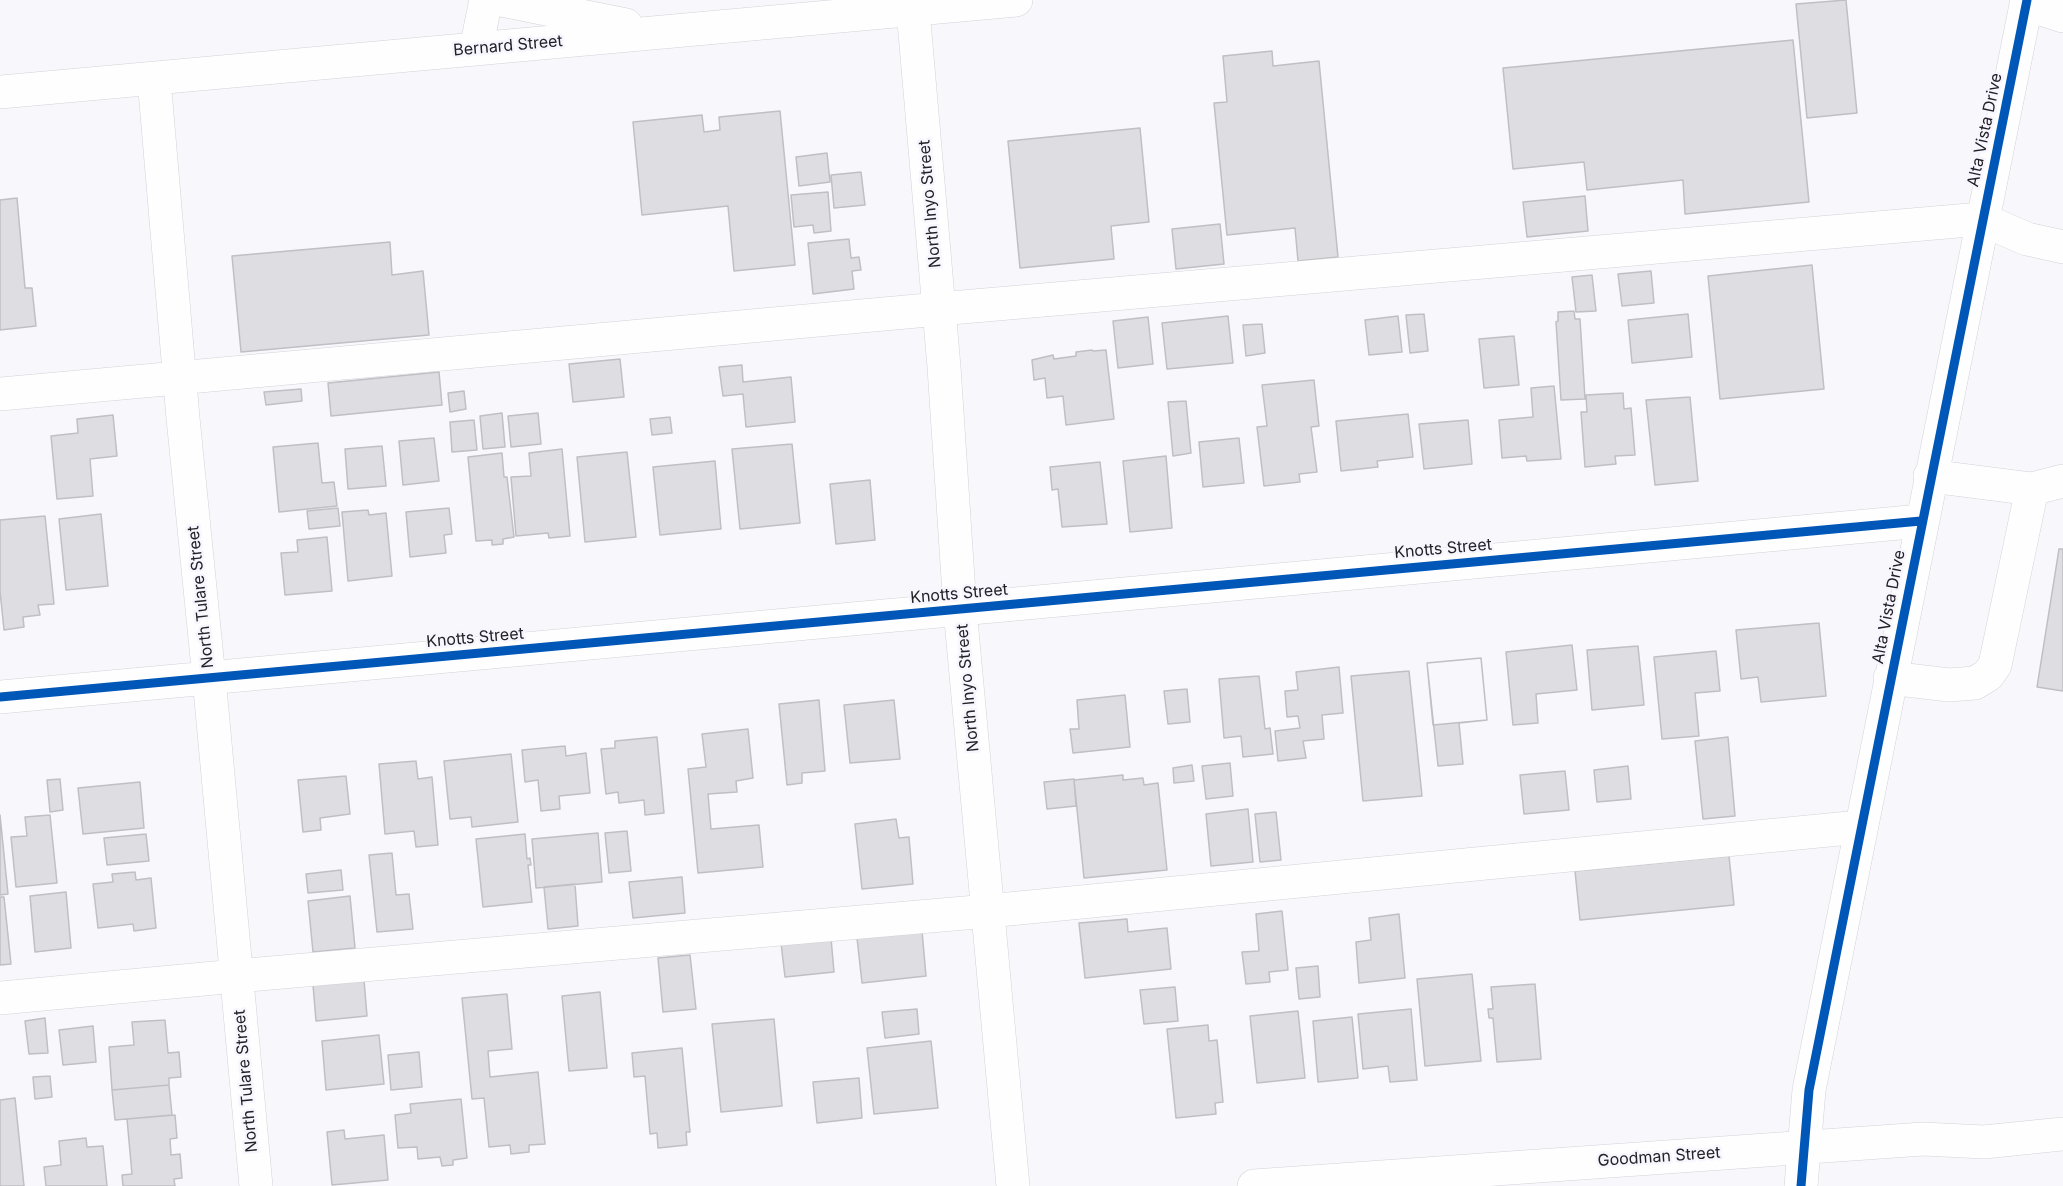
<!DOCTYPE html>
<html>
<head>
<meta charset="utf-8">
<style>
	body { margin:0 }
	canvas { display:block; background:#f8f7fc }
</style>
</head>
<body>
<canvas width="2063" height="1186"></canvas>
<script>
const ctx = document.querySelector('canvas').getContext('2d');
ctx.lineJoin = 'round';
function fill(path, color) { ctx.fillStyle = color; ctx.fill(path, 'evenodd'); }
const poly = rows => new Path2D(rows.map(r => 'M' + r).join(''));
function trace(path, color, width, dash) { ctx.strokeStyle = color; ctx.lineWidth = width; ctx.lineCap = dash ? 'butt' : 'round'; ctx.setLineDash(dash || []); ctx.stroke(path); }
function drawText(font, color, halo, rows, align = 'center') {
  ctx.font = font + ' Inter,sans-serif'; ctx.lineWidth = 5; ctx.setLineDash([]); ctx.textBaseline = 'middle'; ctx.strokeStyle = halo; ctx.fillStyle = color; for (const [text, x, y, turn = 0] of rows) {
    ctx.save(); ctx.translate(x, y); ctx.rotate((+turn || 0) * Math.PI / 180); ctx.textAlign = isNaN(turn) ? turn : align; if (halo) ctx.strokeText(text, 0, 0); ctx.fillText(text, 0, 0); ctx.restore();
  }
}
const building = poly([
	[1846,0,1857,113,1807,118,1796,4,1846,0],
	[1793,40,1809,202,1685,214,1683,180,1587,190,1584,162,1513,169,1503,68,1793,40],
	[1272,51,1273,66,1319,61,1338,257,1298,261,1295,228,1227,235,1214,103,1227,102,1223,56,1272,51],
	[780,111,795,265,734,271,728,206,642,215,633,122,702,115,704,132,720,130,719,117,780,111],
	[1140,128,1149,222,1111,226,1114,259,1020,268,1008,141,1140,128],
	[827,153,830,182,799,186,796,157,827,153],
	[861,172,865,205,834,208,831,175,861,172],
	[828,192,831,231,814,233,813,225,794,227,791,195,828,192],
	[1585,196,1588,231,1527,237,1523,202,1585,196],
	[17,198,25,288,32,288,36,326,0,330,0,200,17,198],
	[1220,224,1224,264,1176,269,1172,229,1220,224],
	[849,239,851,258,859,257,861,270,852,271,854,289,813,294,808,243,849,239],
	[390,242,392,275,423,271,429,335,241,352,232,256,390,242],
	[1812,265,1824,389,1720,399,1708,276,1812,265],
	[1651,271,1654,303,1622,306,1618,274,1651,271],
	[1592,275,1596,311,1576,312,1572,277,1592,275],
	[1574,311,1575,319,1580,319,1585,399,1561,400,1556,322,1558,321,1558,312,1574,311],
	[1424,314,1428,351,1410,353,1406,315,1424,314],
	[1688,314,1692,357,1632,363,1628,320,1688,314],
	[1228,316,1233,363,1167,369,1162,323,1228,316],
	[1398,316,1402,352,1369,355,1365,320,1398,316],
	[1148,317,1153,364,1118,368,1113,321,1148,317],
	[1262,324,1265,353,1246,356,1243,325,1262,324],
	[1514,336,1519,385,1484,388,1479,339,1514,336],
	[1092,350,1093,351,1106,350,1114,419,1066,425,1063,396,1047,398,1045,378,1034,380,1032,360,1053,355,1054,359,1076,356,1076,352,1092,350],
	[620,359,624,397,573,402,569,364,620,359],
	[742,365,743,382,791,377,795,422,746,427,743,394,723,396,719,367,742,365],
	[439,372,442,405,331,416,328,383,439,372],
	[1314,380,1319,426,1311,427,1317,472,1299,474,1300,482,1264,486,1257,427,1267,426,1262,385,1314,380],
	[1554,386,1561,459,1527,461,1526,456,1502,458,1499,420,1533,417,1531,388,1554,386],
	[301,389,302,401,266,405,264,392,301,389],
	[464,391,466,409,450,412,448,393,464,391],
	[1623,393,1624,409,1631,408,1635,455,1615,456,1616,464,1585,467,1581,412,1587,412,1586,395,1623,393],
	[1690,397,1698,481,1655,485,1646,400,1690,397],
	[1186,401,1191,453,1173,456,1168,402,1186,401],
	[502,413,505,447,483,449,480,416,502,413],
	[538,413,541,444,511,447,508,416,538,413],
	[1408,414,1413,457,1377,461,1378,467,1341,471,1336,421,1408,414],
	[113,415,117,456,90,459,93,496,57,499,51,436,78,433,77,419,113,415],
	[670,417,672,433,652,435,650,419,670,417],
	[474,420,477,450,452,452,450,422,474,420],
	[1468,420,1472,464,1424,469,1419,424,1468,420],
	[434,438,439,481,403,485,399,441,434,438],
	[1239,438,1244,483,1203,487,1199,442,1239,438],
	[318,443,322,483,334,482,337,506,279,512,273,447,318,443],
	[792,444,800,523,740,529,732,449,792,444],
	[382,446,386,486,348,489,345,449,382,446],
	[562,449,570,536,549,538,548,533,516,536,511,477,531,476,529,453,562,449],
	[627,452,636,537,585,542,577,457,627,452],
	[502,453,504,477,507,477,514,537,503,539,503,544,492,545,492,540,476,541,468,457,502,453],
	[1166,456,1172,528,1130,532,1123,461,1166,456],
	[715,461,721,529,660,535,653,467,715,461],
	[1100,462,1107,524,1062,527,1058,489,1052,490,1050,467,1100,462],
	[870,480,875,540,836,544,830,484,870,480],
	[338,508,340,526,309,529,307,511,338,508],
	[449,508,452,534,444,535,446,553,410,557,406,512,449,508],
	[368,510,369,515,386,513,392,576,348,581,342,512,368,510],
	[101,514,108,586,66,590,59,519,101,514],
	[45,516,54,604,38,605,40,615,23,617,24,627,4,630,0,591,0,520,45,516],
	[327,537,332,591,285,595,281,553,298,552,297,540,327,537],
	[2059,549,2063,549,2063,691,2037,687,2059,549],
	[1819,623,1826,696,1761,702,1758,677,1741,679,1736,630,1819,623],
	[1572,645,1577,690,1536,694,1538,723,1513,725,1506,652,1572,645],
	[1638,646,1644,705,1592,710,1587,650,1638,646],
	[1716,651,1720,691,1695,693,1699,736,1662,739,1654,657,1716,651],
	[1481,658,1487,720,1433,725,1427,663,1481,658],
	[1481,658,1487,720,1459,723,1463,764,1438,766,1427,663,1481,658],
	[1339,667,1343,713,1322,715,1324,739,1303,741,1306,758,1278,761,1275,731,1300,728,1298,716,1287,717,1285,691,1298,690,1296,672,1339,667],
	[1409,671,1422,796,1363,801,1351,676,1409,671],
	[1259,676,1265,729,1270,728,1273,754,1243,757,1241,736,1224,738,1219,679,1259,676],
	[1187,689,1190,722,1168,724,1164,691,1187,689],
	[1125,695,1130,747,1073,753,1070,729,1079,729,1077,700,1125,695],
	[819,700,825,771,802,773,802,783,787,785,779,704,819,700],
	[894,700,900,759,850,763,844,705,894,700],
	[748,729,753,778,736,781,737,792,708,794,711,829,759,825,763,867,698,873,688,769,706,767,702,734,748,729],
	[657,737,664,813,645,815,644,800,619,803,618,792,606,794,601,749,615,748,615,741,657,737],
	[1728,737,1735,816,1703,819,1695,741,1728,737],
	[565,746,566,756,586,753,590,793,559,796,560,809,541,811,538,780,525,782,522,750,565,746],
	[511,754,518,822,472,827,471,817,450,819,444,761,511,754],
	[416,761,418,779,432,777,438,845,416,847,414,831,385,834,379,764,416,761],
	[1230,763,1233,796,1206,799,1202,766,1230,763],
	[1192,765,1194,781,1174,783,1173,768,1192,765],
	[1628,766,1631,799,1597,802,1594,770,1628,766],
	[1565,771,1569,810,1524,814,1520,775,1565,771],
	[1123,775,1123,780,1143,778,1144,785,1158,783,1167,870,1084,878,1074,780,1123,775],
	[346,776,350,814,320,818,321,830,303,832,298,780,346,776],
	[60,779,63,810,50,812,47,780,60,779],
	[1074,779,1076,806,1047,809,1044,782,1074,779],
	[140,782,144,828,83,834,78,788,140,782],
	[1248,809,1253,862,1211,866,1206,814,1248,809],
	[1276,812,1281,860,1260,862,1255,814,1276,812],
	[0,815,8,894,0,895,0,815],
	[50,815,57,883,16,887,11,837,27,836,25,817,50,815],
	[896,819,899,838,909,837,913,884,862,889,855,824,896,819],
	[627,831,631,871,609,873,605,833,627,831],
	[598,833,602,882,536,888,532,839,598,833],
	[146,834,149,861,107,865,104,838,146,834],
	[525,834,527,859,530,858,531,865,528,865,532,902,483,907,476,839,525,834],
	[392,853,396,895,409,894,413,929,377,932,369,855,392,853],
	[1729,856,1734,905,1580,920,1575,871,1729,856],
	[341,870,343,890,308,893,306,874,341,870],
	[135,872,136,880,151,878,156,928,134,931,133,924,98,928,93,884,113,882,112,874,135,872],
	[682,877,685,913,633,918,629,882,682,877],
	[575,884,578,926,548,929,544,887,575,884],
	[66,892,71,948,35,952,30,896,66,892],
	[350,896,355,948,313,952,308,901,350,896],
	[0,897,4,897,11,964,0,965,0,897],
	[1282,911,1288,970,1269,972,1270,982,1246,984,1242,952,1259,951,1256,914,1282,911],
	[1399,914,1405,978,1359,983,1356,942,1371,940,1369,918,1399,914],
	[1127,919,1128,932,1167,928,1171,969,1085,978,1079,923,1127,919],
	[922,931,926,976,862,983,857,938,922,931],
	[831,938,834,972,785,977,781,943,831,938],
	[690,955,696,1009,663,1012,658,958,690,955],
	[1318,966,1320,997,1299,999,1296,968,1318,966],
	[1472,974,1481,1061,1425,1066,1417,979,1472,974],
	[364,980,367,1016,316,1021,313,985,364,980],
	[1535,984,1541,1059,1497,1062,1493,1018,1489,1018,1488,1009,1493,1009,1491,987,1535,984],
	[1175,987,1178,1021,1144,1024,1140,990,1175,987],
	[600,992,607,1068,569,1071,562,996,600,992],
	[507,994,512,1049,488,1051,490,1077,538,1072,545,1144,529,1145,529,1152,511,1154,510,1145,489,1147,484,1098,472,1099,462,998,507,994],
	[917,1009,919,1034,885,1038,882,1012,917,1009],
	[1411,1009,1417,1080,1390,1082,1388,1066,1363,1069,1358,1014,1411,1009],
	[1298,1011,1305,1078,1257,1083,1250,1016,1298,1011],
	[1352,1017,1358,1078,1318,1082,1313,1021,1352,1017],
	[45,1018,48,1053,29,1054,25,1021,45,1018],
	[774,1019,782,1106,721,1112,712,1024,774,1019],
	[165,1020,168,1053,179,1052,181,1077,169,1078,169,1085,112,1090,109,1047,134,1045,132,1022,165,1020],
	[1208,1025,1209,1041,1217,1040,1223,1102,1215,1103,1216,1114,1176,1118,1167,1029,1208,1025],
	[93,1026,96,1062,63,1065,59,1030,93,1026],
	[379,1035,384,1084,326,1090,322,1041,379,1035],
	[931,1041,938,1108,874,1114,867,1048,931,1041],
	[682,1048,690,1132,686,1132,687,1145,658,1148,657,1133,650,1134,645,1076,634,1077,632,1053,682,1048],
	[419,1052,422,1087,391,1090,388,1055,419,1052],
	[50,1076,52,1097,35,1099,33,1077,50,1076],
	[859,1078,862,1118,817,1123,813,1082,859,1078],
	[169,1085,172,1115,115,1120,112,1090,169,1085],
	[15,1098,24,1186,0,1186,0,1100,15,1098],
	[461,1099,467,1158,453,1160,453,1165,442,1166,440,1157,418,1159,417,1147,398,1148,395,1115,411,1113,410,1104,461,1099],
	[175,1115,177,1138,170,1139,171,1155,180,1154,182,1178,174,1179,175,1186,123,1186,122,1175,132,1174,127,1119,175,1115],
	[344,1130,345,1139,384,1135,388,1180,332,1185,327,1132,344,1130],
	[86,1138,87,1147,103,1146,107,1186,46,1186,44,1167,61,1165,59,1141,86,1138]
]);
fill(building, '#dedde2');
trace(building, '#c0bfc4', 1.5);
const minor = poly([
	[502,0,626,25],
	[2026,4,2063,16],
	[913,10,944,367,960,609,1013,1186],
	[476,49,486,0],
	[154,79,183,418,209,678,256,1186],
	[0,92,1016,0],
	[0,394,939,309,1981,219,2027,239,2063,247],
	[1930,476,2032,489,2063,481],
	[1890,678,1949,685,1975,683,1988,675,1995,665,2032,489],
	[0,697,1921,521],
	[0,998,236,976,988,911,1860,827],
	[1254,1186,1923,1139,1984,1142,2063,1134],
	[1801,1186,1809,1090,2027,0]
]);
trace(minor, '#d3d2d7', 34);
trace(minor, '#fefeff', 33);
trace(poly([
	[0,697,1921,521],
	[1801,1186,1809,1090,2027,0]
]), '#0057b8', 9);
drawText('16px', '#222126', '#f7f5fe', [
	["Bernard Street",508,46,-5],
	["Alta Vista Drive",1985,130,-78],
	["North Inyo Street",930,204,-95],
	["Knotts Street",1443,549,-5],
	["Knotts Street",959,594,-5],
	["North Tulare Street",201,597,-96],
	["Alta Vista Drive",1889,607,-79],
	["Knotts Street",475,638,-5],
	["North Inyo Street",968,688,-95],
	["North Tulare Street",246,1081,-95],
	["Goodman Street",1659,1157,-4]
]);
</script>
</body>
</html>
